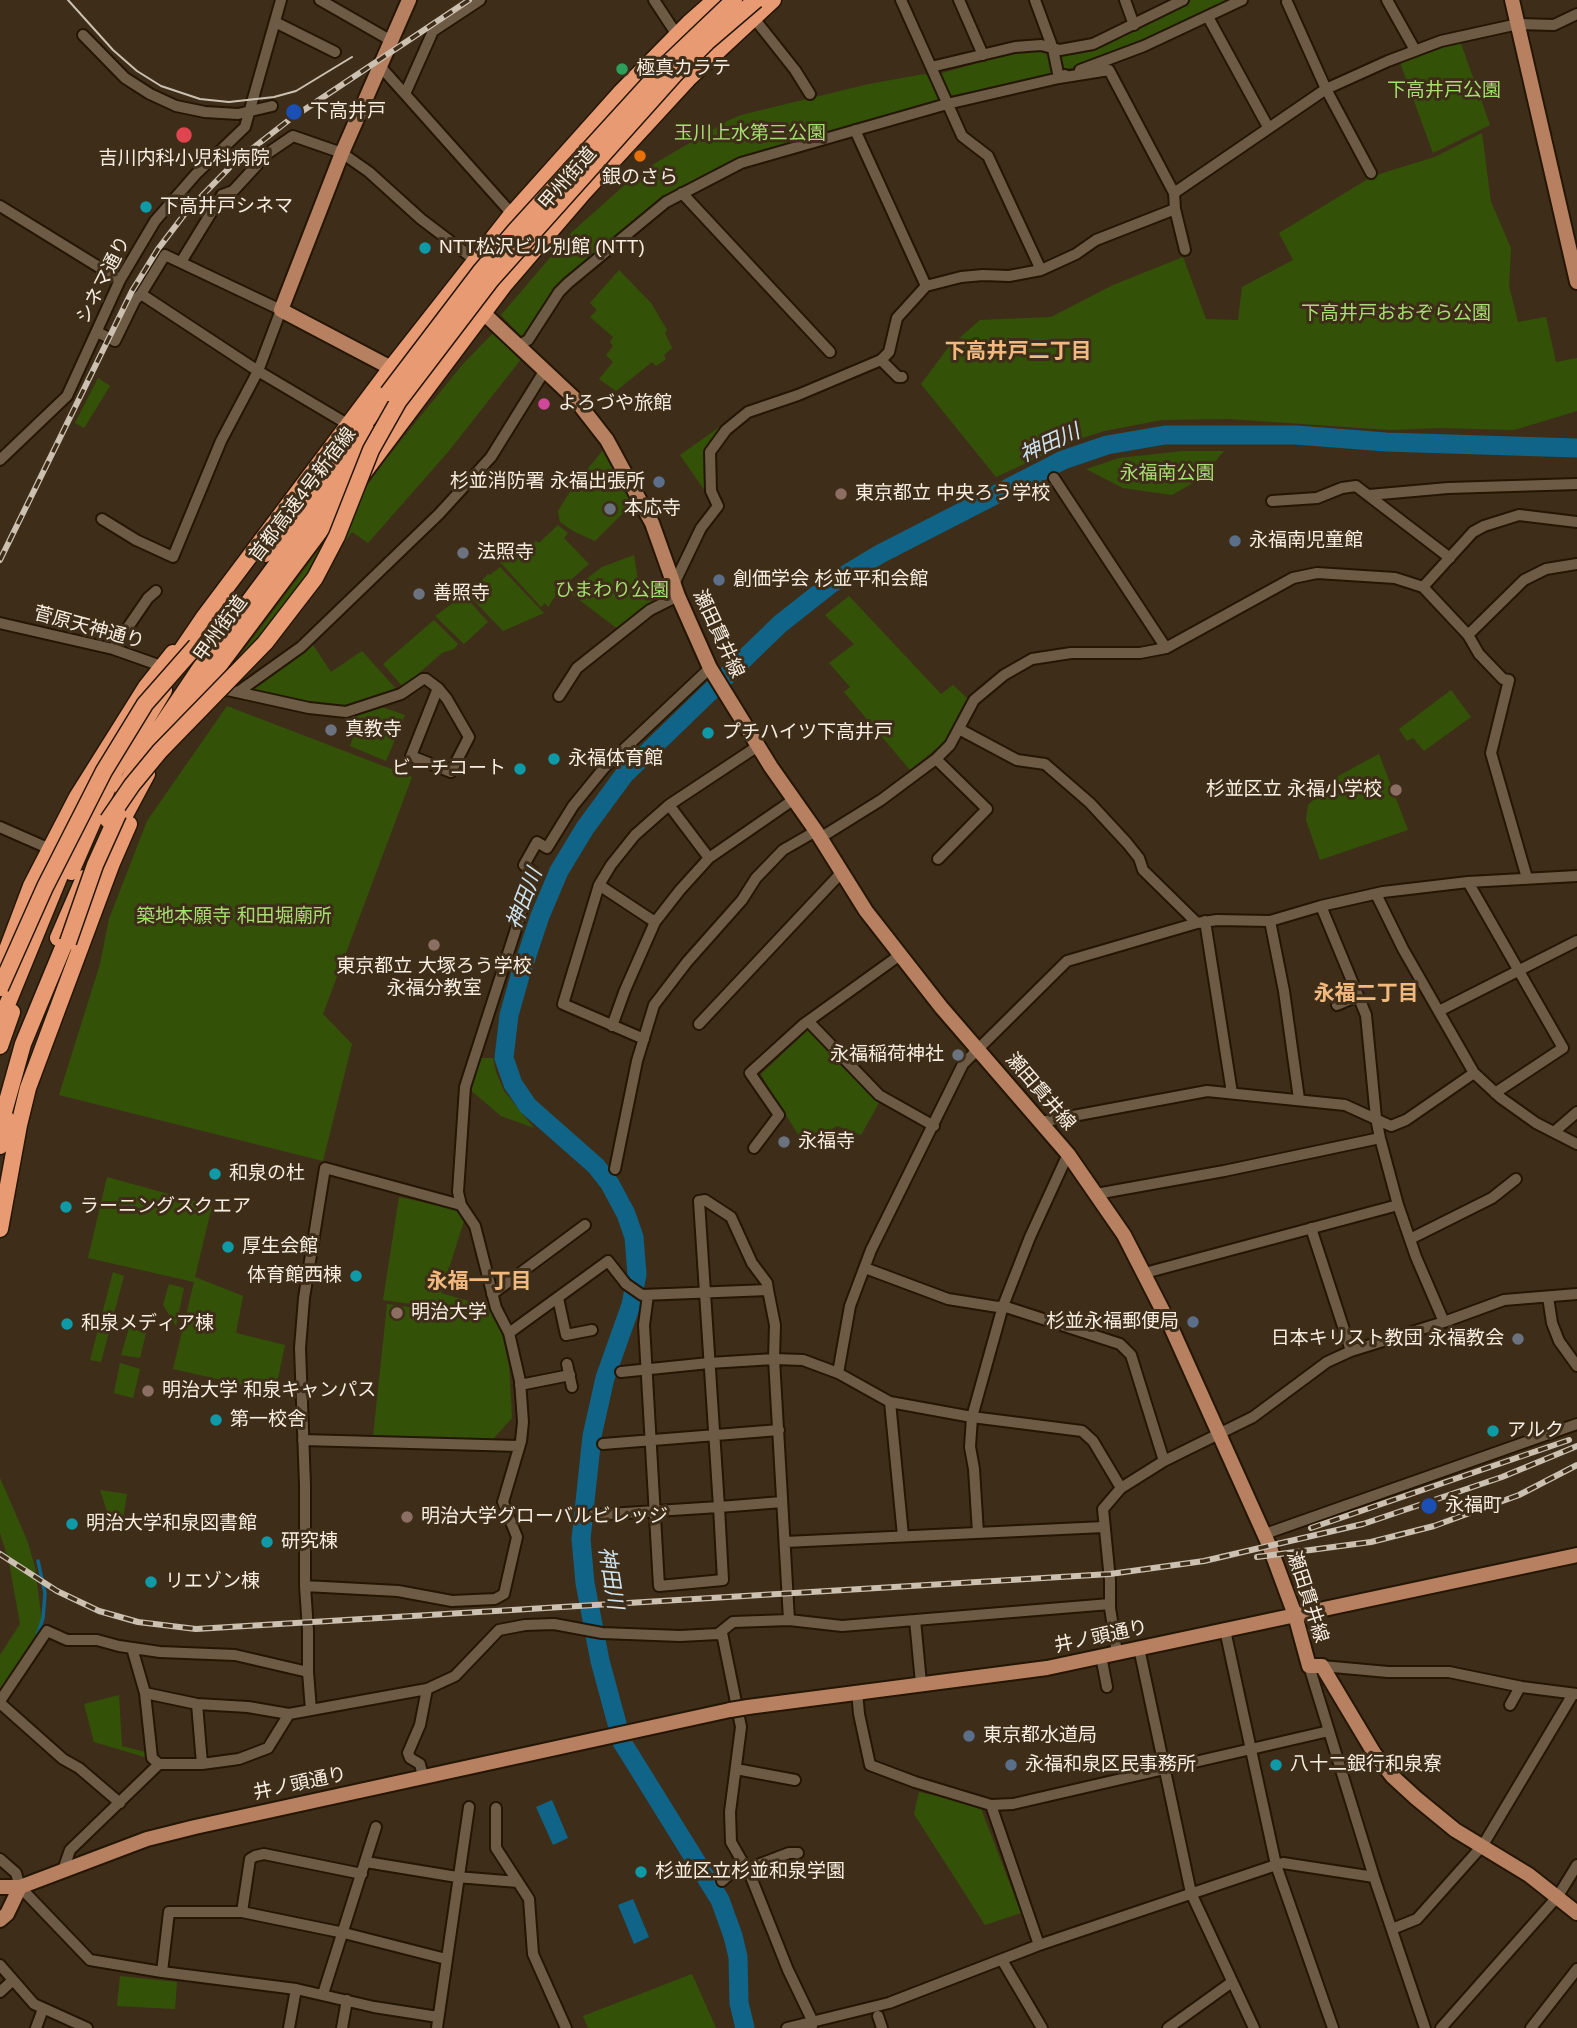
<!DOCTYPE html>
<html>
<head>
<meta charset="utf-8">
<style>
	body { margin:0 }
	canvas { display:block; background:#3e2e19 }
</style>
</head>
<body>
<canvas width="1577" height="2028"></canvas>
<script>
const ctx = document.querySelector('canvas').getContext('2d');
ctx.lineJoin = 'round';
function fill(path, color) { ctx.fillStyle = color; ctx.fill(path, 'evenodd'); }
const poly = rows => new Path2D(rows.map(r => 'M' + r).join(''));
function trace(path, color, width, dash) { ctx.strokeStyle = color; ctx.lineWidth = width; ctx.lineCap = dash ? 'butt' : 'round'; ctx.setLineDash(dash || []); ctx.stroke(path); }
function drawText(font, color, halo, rows, align = 'center') {
  ctx.font = font + ' Helvetica,"Noto Sans JP",sans-serif'; ctx.lineWidth = 6; ctx.setLineDash([]); ctx.textBaseline = 'middle'; ctx.strokeStyle = halo; ctx.fillStyle = color; for (const [text, x, y, turn = 0] of rows) {
    ctx.save(); ctx.translate(x, y); ctx.rotate((+turn || 0) * Math.PI / 180); ctx.textAlign = isNaN(turn) ? turn : align; if (halo) ctx.strokeText(text, 0, 0); ctx.fillText(text, 0, 0); ctx.restore();
  }
}
fill(poly([
	[1190,0,1236,0,1093,63,1061,70,1058,54,1135,29],
	[1459,38,1490,125,1433,153,1398,57],
	[1016,52,1050,52,1052,77,948,96,939,74],
	[924,74,930,76,939,98,934,105,794,143,664,199,565,281,528,335,521,336,501,315,572,232,637,174,727,121,741,115,869,84],
	[1482,133,1491,202,1511,248,1509,286,1518,322,1546,317,1556,362,1577,358,1577,411,1514,430,1440,428,1391,430,1229,419,1162,420,1104,431,1076,440,996,477,921,384,948,348,980,320,1051,317,1113,285,1183,257,1206,319,1238,320,1242,287,1293,260,1279,233,1373,176,1435,157],
	[619,270,651,303,667,330,665,333,672,348,664,355,666,359,656,366,652,362,616,391,599,379,613,362,606,355,613,346,610,342,613,337,590,317,597,310,590,303],
	[494,332,522,358,448,452,368,543,352,532,231,688,220,682,398,444,463,364],
	[98,378,110,386,84,428,75,423],
	[721,426,724,429,708,451,709,490,705,491,680,455],
	[603,450,609,456,633,503,595,541,573,531,560,522,558,511,573,487],
	[1183,451,1224,451,1200,479,1172,495,1123,488,1086,469,1119,458],
	[558,525,568,533,564,538,589,564,560,589,548,607,545,603,541,607,500,562,524,544,526,546,536,541,539,543],
	[634,555,640,594,665,578,669,591,619,630,569,592,602,567],
	[500,567,544,613,503,631,462,588,482,580,488,574,490,575],
	[464,595,488,622,464,644,435,616],
	[849,596,941,694,953,685,967,698,946,741,910,770,844,692,850,687,829,663,854,644,825,615],
	[434,620,458,644,454,649,442,653,419,673,421,676,403,687,383,664],
	[313,645,331,672,362,651,398,691,345,708,249,692],
	[1451,690,1471,717,1424,751,1413,738,1407,741,1399,729],
	[227,706,412,777,323,1014,352,1044,323,1161,59,1095,100,964,109,919,147,821],
	[382,707,405,715,386,761,350,746,359,720,350,716,351,713],
	[1379,754,1408,830,1320,860,1306,820,1308,805,1340,775],
	[809,1029,869,1093,880,1101,861,1135,837,1126,813,1139,799,1136,764,1080,761,1074],
	[478,1058,493,1058,496,1072,504,1091,534,1128,501,1116,468,1088],
	[107,1177,212,1206,195,1277,243,1296,236,1333,285,1345,275,1392,173,1369,194,1282,88,1258],
	[399,1197,459,1210,464,1221,441,1293,489,1307,502,1334,509,1366,512,1418,493,1439,373,1437,387,1304,438,1311,439,1308,383,1300],
	[113,1272,124,1276,101,1362,90,1360],
	[169,1284,184,1288,176,1326,163,1305],
	[129,1328,146,1333,140,1358,121,1355],
	[120,1363,140,1369,133,1398,114,1393],
	[0,1478,27,1540,35,1567,43,1630,0,1695,0,1655,20,1624,9,1562,0,1533],
	[100,1490,127,1494,123,1519,109,1517],
	[119,1695,122,1746,145,1752,148,1758,94,1742,84,1704],
	[919,1792,980,1806,1021,1913,985,1925,914,1814],
	[692,1974,716,2028,588,2028,583,2016],
	[120,1976,177,1982,175,2009,117,2006]
]), '#335208');
fill(poly([
	[552,1800,568,1838,553,1845,536,1807],
	[633,1899,649,1937,634,1944,618,1905]
]), '#0f6488');
trace(poly([
	[36,1639,43,1618,45,1593,38,1561]
]), '#0f6488', 3.5);
trace(poly([
	[745,2028,739,2003,738,1957,733,1936,720,1900,622,1742,600,1661,585,1583,581,1539,592,1436,605,1378,631,1305,637,1274,634,1237,626,1214,610,1184,596,1166,528,1106,513,1084,504,1058,509,1015,520,976,540,916,559,871,585,828,624,775,780,624,832,583,880,554,1063,460,1107,445,1165,435,1296,435,1386,442,1577,448]
]), '#0f6488', 19);
const minor = poly([
	[320,0,390,40],
	[654,0,677,35],
	[901,0,962,136,988,156,1041,270],
	[959,0,983,55],
	[1035,0,1053,49,1059,78,1065,75],
	[1125,0,1134,25],
	[1387,0,1415,50],
	[1287,2,1326,89,1371,173],
	[753,17,795,70,810,94],
	[1208,17,1268,127],
	[275,22,335,52],
	[83,35,125,78,150,94,176,106,205,112,238,114,272,106],
	[379,65,512,214],
	[931,67,1015,47,1041,45,1060,50,1093,44,1183,0],
	[1080,70,1144,46,1242,0],
	[405,94,433,31,480,0],
	[855,130,926,286],
	[682,193,830,352],
	[1174,193,1326,89,1388,61,1441,41,1518,24,1554,25,1577,14],
	[0,206,120,280],
	[181,262,222,195,233,191,268,153,293,136,342,153,369,172,421,219,475,260],
	[141,294,258,371,349,425],
	[97,332,115,341,135,300,141,294,165,255,281,310,258,371,221,441,173,557,136,540,102,519],
	[519,345,528,340,559,292,568,283,666,202,741,163,947,104,1059,78,1109,70,1174,193,1175,209,1185,250],
	[881,360,898,377,902,377],
	[0,460,67,396,120,280,155,221,196,174,245,127,281,0],
	[1054,478,1166,648],
	[1369,495,1448,488,1577,484],
	[1272,501,1317,498,1342,488,1356,486,1450,558],
	[674,584,701,528,718,506,711,491,710,452,726,430,748,412,798,395,881,360,889,352,897,318,926,286,961,277,983,275,1009,276,1041,270,1076,254,1096,240,1175,209],
	[1423,587,1473,532,1484,526,1519,515,1577,522],
	[0,623,113,649,167,668],
	[1468,635,1524,580,1546,569,1577,564],
	[113,649,148,598,156,591],
	[217,686,223,689,309,708,346,712,401,694,423,679,426,679,438,688,447,699,469,737,451,772,411,756,438,688],
	[238,692,301,647,439,514,491,457,545,370],
	[559,696,577,668,650,610,678,596],
	[959,729,1017,760,1045,764,1090,803,1127,843,1139,858,1143,870,1197,923],
	[936,759,987,809,938,859],
	[669,805,709,858],
	[0,827,50,849],
	[820,838,881,800,936,759,950,745,974,700,1004,675,1032,659,1071,653,1140,653,1166,648,1293,578,1317,573,1395,578,1423,587,1468,635,1479,654,1503,679,1509,680,1491,753,1527,878],
	[1468,882,1563,1048,1495,1093],
	[599,885,655,922],
	[1376,894,1403,949,1474,1073,1501,1098,1536,1123,1577,1144],
	[1321,906,1366,1015,1376,1118,1380,1138,1398,1205,1416,1257,1444,1322],
	[1205,921,1232,1093],
	[1270,921,1284,991,1299,1099],
	[1337,1005,1358,996],
	[1439,1011,1577,941],
	[809,1022,879,1095,934,1126],
	[699,1024,842,872],
	[612,1026,625,990,655,922,680,890,709,858,793,800],
	[644,1039,563,1004,599,885,611,865,635,835,669,805,758,746],
	[1041,1122,1207,1091,1345,1105,1391,1126,1406,1120,1474,1073],
	[1554,1132,1577,1112],
	[754,1148,779,1115,750,1073,804,1024,900,955],
	[615,1169,637,1061,654,1005,687,962,742,900,756,878,783,850,816,831],
	[1096,1194,1224,1171,1380,1138],
	[461,1205,458,1192,465,1087,534,873,524,865,537,842,547,848,573,806,604,768,710,668],
	[1311,1228,1351,1351],
	[1410,1239,1492,1198,1516,1179],
	[865,1268,948,1299,998,1307,1003,1306,1120,1344,1131,1355,1164,1461],
	[1145,1273,1398,1205],
	[492,1294,585,1225],
	[648,1295,644,1325,659,1586,723,1580,719,1507,782,1502],
	[1548,1297,1552,1323,1559,1341,1577,1366],
	[558,1298,566,1335,592,1330],
	[509,1333,608,1261,626,1284,642,1295,768,1290],
	[567,1364,572,1387],
	[621,1372,709,1363,774,1359,803,1360,838,1373,890,1402,972,1417,1082,1431,1093,1441,1121,1488],
	[838,1373,850,1306,871,1250,963,1064,1067,961,1197,923,1217,920,1270,921,1321,906,1383,892,1468,882,1577,876],
	[520,1385,570,1375],
	[890,1402,903,1536],
	[303,1440,519,1446],
	[603,1444,779,1430],
	[593,1515,719,1507,699,1201,705,1200,731,1217,752,1263,767,1283,768,1290,775,1325,774,1359,789,1620],
	[978,1533,974,1469,970,1447,972,1417,1003,1306,1030,1237,1068,1154],
	[1265,1534,1577,1424],
	[785,1542,1104,1527],
	[305,1586,398,1591,452,1601,495,1599,504,1594,517,1537,503,1502,521,1441,523,1422,520,1381,509,1333,496,1308,475,1226,461,1205,325,1168,304,1298,300,1348,305,1485,305,1586,308,1630,308,1672,311,1710],
	[915,1620,921,1683],
	[1225,1630,1276,1865,1333,2028],
	[722,1633,741,1727,730,1812,731,1842,751,1877,788,1970,812,2020,812,2026],
	[132,1648,145,1693,152,1758,159,1764],
	[1139,1648,1191,1893,1254,2028],
	[1117,1653,1110,1608,1110,1580,1103,1509,1121,1488,1164,1461,1253,1417,1327,1362,1351,1351,1444,1322,1504,1300,1577,1294],
	[1101,1656,1107,1687],
	[1309,1666,1374,1877,1425,2028],
	[1322,1666,1388,1672,1449,1672,1522,1687,1577,1694],
	[857,1691,859,1714,870,1765,915,1782,991,1805,1013,1804,1329,1731],
	[145,1693,197,1704,248,1707,289,1714,427,1689,455,1676,499,1630,525,1625,554,1624,602,1633,680,1636,718,1634,733,1622,789,1620,842,1626,1110,1604],
	[0,1701,47,1631,67,1640,97,1640,119,1646,160,1652,235,1655,308,1672],
	[0,1703,63,1759,79,1768,120,1803],
	[197,1704,202,1764],
	[1510,1705,1520,1687],
	[736,1769,795,1780],
	[423,1777,420,1764,410,1758,408,1753,420,1725,427,1689],
	[991,1805,1039,1945],
	[496,1808,496,1848,529,1899,533,1954,566,2028],
	[0,1859,16,1873,20,1887,90,1960,162,1972,296,1989,374,2007,438,2017],
	[366,1862,457,1877,518,1882],
	[747,1869,789,1853,798,1853],
	[63,1870,70,1850,159,1764,202,1764,239,1759,268,1748,289,1714],
	[722,1881,743,1863],
	[242,1912,250,1859,255,1856,264,1854,362,1874],
	[1392,1929,1417,1919,1483,1845,1573,1694],
	[1002,1960,1042,2028],
	[0,1965,34,2004,87,2028],
	[162,1972,169,1912,242,1912,344,1933,446,1959],
	[0,1992,13,1980],
	[323,1994,376,1827],
	[878,2016,882,2028],
	[36,2028,43,2009],
	[289,2028,296,1989],
	[342,2028,347,2000],
	[437,2028,469,1807],
	[787,2028,889,2003,1039,1945,1276,1865,1283,1863,1374,1877],
	[1168,2028,1232,1982],
	[1441,2028,1558,1896,1577,1865],
	[1531,2028,1577,1969]
]);
const major = poly([
	[1512,0,1577,282],
	[476,306,575,399,607,440,652,523,678,596,710,668,771,767,816,831,866,911,941,1007,1068,1154,1124,1235,1170,1325,1269,1545,1295,1615,1309,1666,1322,1666,1374,1753,1392,1776,1416,1798,1455,1830,1529,1875,1577,1913],
	[391,368,281,310,342,153,409,0],
	[748,1707,1047,1668,1577,1555],
	[0,1887,20,1887,147,1839,195,1827,730,1710],
	[0,1920,7,1914,20,1887]
]);
const highway = poly([
	[265,554,388,393],
	[170,667,204,617,391,368,512,214,621,92,689,23,715,0],
	[175,729,221,663,505,284,584,192,688,79,773,0],
	[123,790,149,744,209,655,374,434],
	[116,832,147,774],
	[71,872,115,771,164,690],
	[58,938,84,878],
	[0,968,31,886,77,797,146,687,173,653],
	[0,1022,68,856],
	[0,1046,12,1012],
	[0,1126,23,1044,71,928],
	[0,1146,6,1118],
	[0,1229,19,1125,28,1088,112,863,129,824]
]);
trace(minor, '#241602', 14);
trace(major, '#241602', 18);
trace(highway, '#241602', 19);
trace(minor, '#6d5b45', 10);
trace(major, '#b78161', 14);
trace(highway, '#e89a73', 16);
trace(poly([
	[68,0,113,50,137,71,161,86,200,99,229,102,274,97,296,91,352,57]
]), '#ccc0b1', 2);
const rail = poly([
	[0,560,132,291,158,249,187,211,235,162,289,120,469,0],
	[1311,1528,1569,1440],
	[0,1554,57,1591,99,1611,138,1622,196,1629,1110,1574,1204,1561,1363,1524,1502,1477,1577,1446],
	[1257,1557,1371,1542,1434,1526,1519,1495,1577,1465]
]);
trace(rail, '#ccc0b1', 6);
trace(rail, '#3e2e19', 3.5, [10]);
const majorBridge = poly([
	[730,1710,748,1707]
]);
const highwayBridge = poly([
	[388,393,480,272,515,231,667,64,734,0],
	[108,820,132,785,160,751,265,643,315,578,337,536,371,450,398,402,491,280,676,73,707,42,756,0],
	[68,942,95,865,118,814],
	[0,988,45,887,104,771,145,704,196,646]
]);
trace(majorBridge, '#241602', 18, []);
trace(highwayBridge, '#241602', 19, []);
trace(majorBridge, '#b78161', 14);
trace(highwayBridge, '#e89a73', 16);
for (const [x, y, r, color] of [
	[622,69,7,"#2e9e5b"],
	[294,112,9,"#1a4fb4"],
	[184,135,9,"#e0444e"],
	[640,156,7,"#e8710a"],
	[146,207,7,"#0f9aa8"],
	[425,248,7,"#0f9aa8"],
	[544,404,7,"#d1479c"],
	[659,482,7,"#5c6f8a"],
	[841,494,7,"#8d6e63"],
	[610,509,7,"#6b7280"],
	[1235,541,7,"#5c6f8a"],
	[463,553,7,"#6b7280"],
	[719,580,7,"#5c6f8a"],
	[419,594,7,"#6b7280"],
	[331,730,7,"#6b7280"],
	[708,733,7,"#0f9aa8"],
	[554,759,7,"#0f9aa8"],
	[520,769,7,"#0f9aa8"],
	[1396,790,7,"#8d6e63"],
	[434,945,7,"#8d6e63"],
	[958,1055,7,"#6b7280"],
	[784,1142,7,"#6b7280"],
	[215,1174,7,"#0f9aa8"],
	[66,1207,7,"#0f9aa8"],
	[228,1247,7,"#0f9aa8"],
	[356,1276,7,"#0f9aa8"],
	[397,1313,7,"#8d6e63"],
	[1193,1322,7,"#5c6f8a"],
	[67,1324,7,"#0f9aa8"],
	[1518,1339,7,"#6b7280"],
	[148,1391,7,"#8d6e63"],
	[216,1420,7,"#0f9aa8"],
	[1493,1431,7,"#0f9aa8"],
	[1429,1506,9,"#1a4fb4"],
	[407,1517,7,"#8d6e63"],
	[72,1524,7,"#0f9aa8"],
	[267,1542,7,"#0f9aa8"],
	[151,1582,7,"#0f9aa8"],
	[969,1736,7,"#5c6f8a"],
	[1011,1765,7,"#5c6f8a"],
	[1276,1765,7,"#0f9aa8"],
	[641,1872,7,"#0f9aa8"]
]) { const dot = new Path2D(); dot.arc(x, y, r, 0, 2 * Math.PI); ctx.fillStyle = color; ctx.fill(dot); trace(dot, '#3e2e19', 2.5); }
drawText('19px', '#f7ede0', '#3e2e19', [
	["極真カラテ",636,69],
	["下高井戸",310,112],
	["吉川内科小児科病院",184,159,"center"],
	["銀のさら",640,178,"center"],
	["下高井戸シネマ",160,207],
	["NTT松沢ビル別館 (NTT)",439,248],
	["よろづや旅館",558,404],
	["杉並消防署 永福出張所",645,482,"right"],
	["東京都立 中央ろう学校",855,494],
	["本応寺",624,509],
	["永福南児童館",1249,541],
	["法照寺",477,553],
	["創価学会 杉並平和会館",733,580],
	["善照寺",433,594],
	["真教寺",345,730],
	["プチハイツ下高井戸",722,733],
	["永福体育館",568,759],
	["ビーチコート",506,769,"right"],
	["杉並区立 永福小学校",1382,790,"right"],
	["東京都立 大塚ろう学校",434,967,"center"],
	["永福分教室",434,989,"center"],
	["永福稲荷神社",944,1055,"right"],
	["永福寺",798,1142],
	["和泉の杜",229,1174],
	["ラーニングスクエア",80,1207],
	["厚生会館",242,1247],
	["体育館西棟",342,1276,"right"],
	["明治大学",411,1313],
	["杉並永福郵便局",1179,1322,"right"],
	["和泉メディア棟",81,1324],
	["日本キリスト教団 永福教会",1504,1339,"right"],
	["明治大学 和泉キャンパス",162,1391],
	["第一校舎",230,1420],
	["アルク",1507,1431],
	["永福町",1445,1506],
	["明治大学グローバルビレッジ",421,1517],
	["明治大学和泉図書館",86,1524],
	["研究棟",281,1542],
	["リエゾン棟",165,1582],
	["東京都水道局",983,1736],
	["永福和泉区民事務所",1025,1765],
	["八十二銀行和泉寮",1290,1765],
	["杉並区立杉並和泉学園",655,1872]
], 'left');
drawText('19px', '#a7dd72', '#3e2e19', [
	["下高井戸公園",1444,91],
	["玉川上水第三公園",750,134],
	["下高井戸おおぞら公園",1396,314],
	["永福南公園",1167,474],
	["ひまわり公園",612,591],
	["築地本願寺 和田堀廟所",234,917]
]);
drawText('19px', '#f7ede0', '#3e2e19', [
	["甲州街道",568,179,-49],
	["シネマ通り",104,280,-63],
	["首都高速4号新宿線",303,495,-53],
	["菅原天神通り",89,628,15],
	["甲州街道",221,629,-54],
	["瀬田貫井線",718,634,65],
	["瀬田貫井線",1040,1092,49],
	["瀬田貫井線",1307,1597,72],
	["井ノ頭通り",1101,1637,-12],
	["井ノ頭通り",300,1784,-12]
]);
drawText('bold 21px', '#f1b97d', '#3e2e19', [
	["下高井戸二丁目",1018,352],
	["永福二丁目",1366,994],
	["永福一丁目",479,1282]
]);
drawText('italic 21px', '#cde3f0', '#3e2e19', [
	["神田川",1050,444,-24],
	["神田川",525,899,-69],
	["神田川",610,1578,81]
]);
</script>
</body>
</html>
